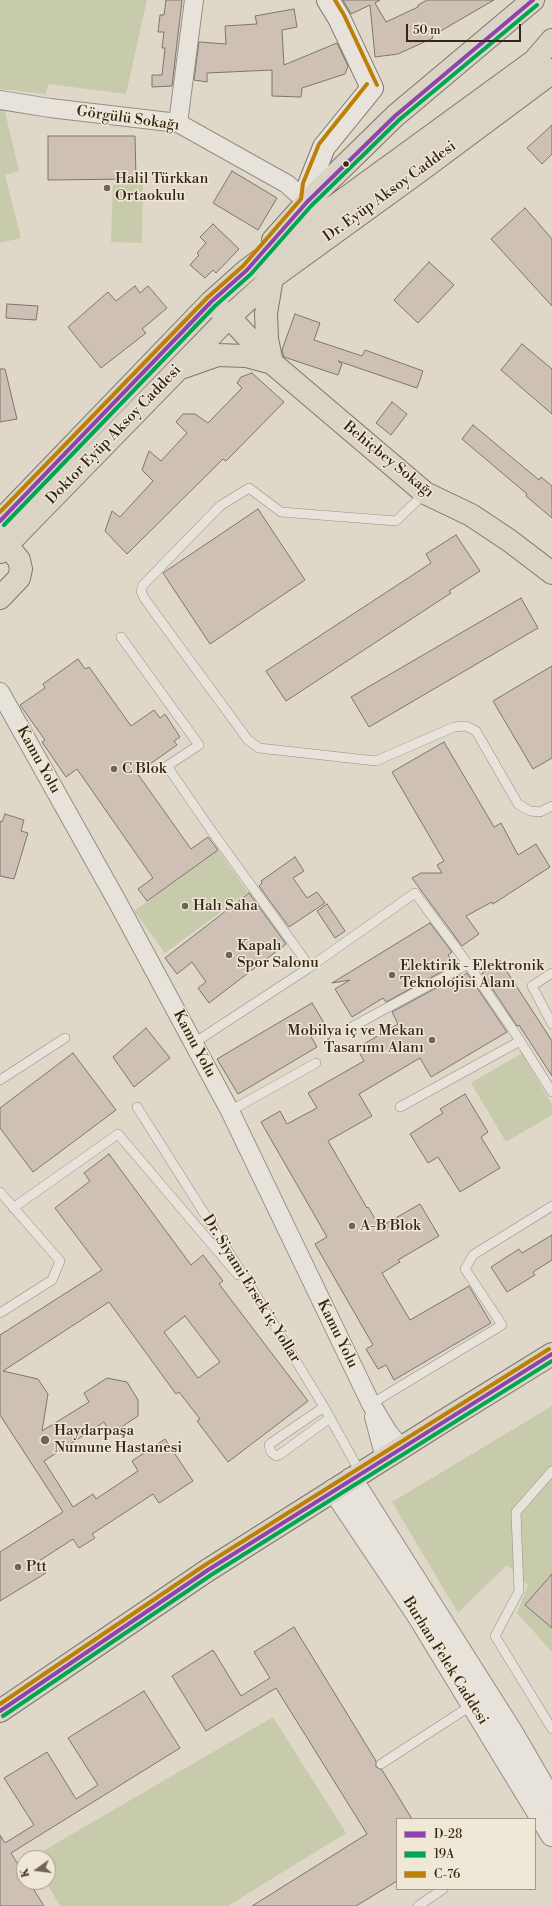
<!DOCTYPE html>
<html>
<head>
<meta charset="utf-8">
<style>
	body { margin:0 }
	#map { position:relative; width:552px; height:1906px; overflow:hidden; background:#dfd8c9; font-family:"Libre Bodoni",serif }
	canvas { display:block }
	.legend { position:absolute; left:396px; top:1818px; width:140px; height:72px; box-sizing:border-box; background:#f0e8d6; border:1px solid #a59a89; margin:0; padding:5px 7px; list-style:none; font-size:12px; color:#352616 }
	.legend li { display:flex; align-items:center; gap:8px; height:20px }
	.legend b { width:20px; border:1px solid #a59a89 }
	.north { position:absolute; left:16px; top:1850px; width:40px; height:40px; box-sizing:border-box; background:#f0e8d6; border:1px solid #a59a89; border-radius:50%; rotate:256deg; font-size:11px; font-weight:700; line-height:16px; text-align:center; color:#352616 }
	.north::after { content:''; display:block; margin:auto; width:14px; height:18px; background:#706455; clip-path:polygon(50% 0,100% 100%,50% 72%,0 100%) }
	.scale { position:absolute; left:406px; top:24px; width:115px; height:18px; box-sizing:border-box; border:2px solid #352616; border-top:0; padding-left:5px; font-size:12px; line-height:14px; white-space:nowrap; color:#352616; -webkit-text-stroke:3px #f0e8d6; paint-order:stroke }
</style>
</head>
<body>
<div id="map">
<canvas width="552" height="1906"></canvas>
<ul class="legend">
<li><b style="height:5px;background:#8e44ad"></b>D-28</li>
<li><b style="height:5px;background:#00a651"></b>19A</li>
<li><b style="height:5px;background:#bd8007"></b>C-76</li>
</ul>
<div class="north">K</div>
<div class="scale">50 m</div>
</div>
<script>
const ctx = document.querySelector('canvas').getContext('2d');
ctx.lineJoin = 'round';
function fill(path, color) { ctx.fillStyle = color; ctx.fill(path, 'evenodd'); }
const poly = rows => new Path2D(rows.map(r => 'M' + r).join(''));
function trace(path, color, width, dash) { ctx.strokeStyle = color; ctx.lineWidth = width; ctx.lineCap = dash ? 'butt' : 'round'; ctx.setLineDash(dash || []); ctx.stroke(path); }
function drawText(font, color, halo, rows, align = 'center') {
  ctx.font = font + ' "Libre Bodoni",serif'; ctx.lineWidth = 3; ctx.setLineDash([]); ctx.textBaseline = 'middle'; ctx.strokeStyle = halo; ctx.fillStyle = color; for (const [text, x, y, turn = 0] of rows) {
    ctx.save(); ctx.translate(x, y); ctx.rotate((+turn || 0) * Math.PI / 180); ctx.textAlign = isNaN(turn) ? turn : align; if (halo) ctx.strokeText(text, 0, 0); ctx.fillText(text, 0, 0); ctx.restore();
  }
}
fill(poly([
	[0,0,147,0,126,94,48,84,46,94,0,89],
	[4,107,19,171,5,175,21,238,0,243,0,108],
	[113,183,143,183,142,243,111,242],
	[218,850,248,892,165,953,134,911],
	[522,1053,552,1105,552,1115,506,1142,471,1083],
	[552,1406,552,1652,517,1613,528,1585,507,1565,458,1613,392,1502],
	[273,1717,346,1833,228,1906,60,1906,46,1882,48,1882,48,1858,31,1858]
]), '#c8cbab');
const building = poly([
	[166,0,182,0,172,86,152,87,152,75,162,75,165,48,162,48,164,32,158,32,160,15,164,15,166,0],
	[343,0,380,0,375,3,386,22,418,7,418,5,427,0,494,0,432,36,433,38,398,54,375,57,370,5,351,14,343,0],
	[294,9,297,27,282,30,284,65,337,43,348,66,345,74,302,88,301,97,272,96,272,70,207,73,207,82,194,80,199,42,226,44,225,26,257,24,255,16,294,9],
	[552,125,552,154,542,164,527,148,552,125],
	[48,136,135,136,136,179,48,180,48,136],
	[232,171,277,198,258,230,213,203,232,171],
	[525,208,552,239,552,306,491,239,525,208],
	[213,224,239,249,216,273,213,270,205,278,190,265,199,255,197,253,206,243,200,237,213,224],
	[429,262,454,285,418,323,394,300,429,262],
	[135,286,140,293,148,286,167,308,142,329,146,333,101,368,68,327,108,292,116,301,135,286],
	[7,304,38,306,36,320,6,318,7,304],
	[295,314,320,323,314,340,362,356,365,350,423,371,417,388,338,361,342,364,338,375,284,357,282,350,295,314],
	[522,344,552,369,552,414,501,370,522,344],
	[0,369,5,369,17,419,0,422,0,369],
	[252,373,284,402,226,461,223,459,127,554,105,531,112,511,120,517,153,481,142,470,149,451,161,461,187,433,176,422,183,414,195,414,208,423,242,388,237,383,241,377,252,373],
	[392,402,407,414,391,435,376,423,392,402],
	[473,425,539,480,541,477,552,486,552,518,526,496,527,494,462,439,473,425],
	[258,509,305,580,210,644,163,573,258,509],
	[456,535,480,571,449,591,451,593,286,701,266,671,431,563,426,554,456,535],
	[521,598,538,628,369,727,351,697,521,598],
	[78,659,85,669,89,667,131,726,154,710,160,718,165,714,180,737,174,741,177,745,137,773,191,849,208,837,218,850,147,901,138,889,153,878,77,769,66,777,42,742,45,740,20,705,45,688,43,684,78,659],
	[552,666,552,758,533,769,493,701,552,666],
	[444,742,494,827,501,823,518,855,536,844,550,867,493,904,492,902,466,916,479,934,462,946,412,878,421,873,442,873,437,865,444,861,392,772,444,742],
	[5,814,24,820,21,831,28,833,14,879,0,876,0,821,2,822,5,814],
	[295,857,304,871,293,878,307,898,317,892,325,903,289,927,259,886,262,883,261,881,295,857],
	[249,893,286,944,209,1003,198,988,206,982,192,962,177,974,165,958,249,893],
	[327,904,345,931,335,938,317,911,327,904],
	[430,923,452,952,448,955,454,965,386,1002,383,998,352,1017,335,989,350,980,332,983,430,923],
	[500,961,552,1041,552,1076,519,1025,517,1026,482,973,500,961],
	[467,973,507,1032,431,1077,420,1058,359,1094,372,1116,328,1141,367,1208,368,1207,380,1227,420,1204,439,1236,398,1260,400,1262,382,1273,410,1320,469,1286,491,1323,394,1380,386,1365,378,1369,366,1349,373,1345,315,1244,327,1237,261,1122,280,1111,287,1124,317,1108,308,1093,364,1061,357,1048,398,1024,392,1012,460,975,461,977,467,973],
	[312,1003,324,1023,309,1033,317,1047,238,1094,217,1059,312,1003],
	[146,1028,170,1058,134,1087,113,1057,146,1028],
	[73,1053,116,1110,33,1172,0,1128,0,1108,73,1053],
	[465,1094,488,1132,481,1137,500,1168,460,1192,438,1157,428,1163,410,1134,443,1113,440,1109,465,1094],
	[109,1154,191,1265,203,1255,223,1281,219,1284,308,1401,228,1462,197,1421,200,1419,179,1392,176,1394,109,1302,3,1371,38,1379,48,1394,42,1431,89,1402,84,1393,107,1378,127,1382,138,1400,138,1416,111,1434,104,1422,44,1461,73,1507,93,1494,96,1499,138,1471,132,1461,165,1439,193,1481,159,1503,153,1494,92,1534,95,1538,79,1548,73,1539,39,1561,46,1573,0,1601,0,1552,63,1512,0,1415,0,1335,102,1270,55,1208,90,1181,84,1173,109,1154],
	[185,1316,220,1362,198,1378,164,1332,185,1316],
	[552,1235,552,1260,533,1272,535,1275,507,1292,491,1267,519,1249,522,1253,552,1235],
	[552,1574,552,1628,525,1605,552,1574],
	[294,1627,376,1761,376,1767,382,1770,412,1819,397,1819,397,1881,356,1906,252,1906,367,1834,276,1688,206,1731,172,1676,213,1650,241,1696,270,1678,254,1652,294,1627],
	[144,1691,180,1748,11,1853,24,1874,24,1882,29,1882,44,1906,0,1906,0,1835,5,1843,34,1825,4,1778,47,1752,76,1799,98,1785,68,1738,144,1691]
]);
fill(building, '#cfc0b6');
trace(building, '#7c766c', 1);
const service = poly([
	[425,493,396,521,281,512,249,488,220,506,143,585,141,591,144,598,248,740,259,748,376,761,454,727,466,726,476,731,518,804,530,811,540,812,552,806],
	[121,637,199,745,167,766,211,830,310,967],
	[552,973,532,986,552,1024],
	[350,1028,468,964],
	[194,1043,310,967,415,893,468,964,515,1033,552,1092],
	[0,1080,65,1038],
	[137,1107,261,1303,324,1407,361,1474],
	[400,1107,520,1041],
	[230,1111,316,1063],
	[0,1192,60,1261,52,1280,0,1313],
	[13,1208,118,1134,238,1275],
	[371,1404,502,1325,465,1269,473,1255,552,1206],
	[324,1407,271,1443,269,1445,271,1452,276,1456,279,1455,330,1418],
	[552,1471,516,1512,519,1591,495,1636,552,1729],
	[381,1764,472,1705],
	[418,1906,443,1889]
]);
const minor = poly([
	[0,100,50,108,178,123,287,184,307,202],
	[178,123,194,0],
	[0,692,118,903,230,1111,371,1404,388,1432,401,1448],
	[374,1417,385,1458]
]);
const tertiary = poly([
	[351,1479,512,1733,552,1802],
	[334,1490,418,1615,552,1835]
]);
const secondary = poly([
	[307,202,309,185,324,147,372,88,339,18,328,0]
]);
const primary = poly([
	[273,240,307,202,395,116,533,0],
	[218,308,229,317,272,363,425,493,471,515,510,541,552,573],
	[272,363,267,339,266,313,272,278],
	[184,367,218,355,246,356,272,363],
	[0,521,211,302,247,270,534,61,552,40],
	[0,537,19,560,21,569,19,578,0,598],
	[0,552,229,317,272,278,421,170,546,77,552,70],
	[0,1711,208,1570,442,1422,552,1354]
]);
trace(service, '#948e84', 10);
trace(minor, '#948e84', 20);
trace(tertiary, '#948e84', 24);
trace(secondary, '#7c766c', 24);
trace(primary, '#7c766c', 24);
trace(service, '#e7e3db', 9);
trace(minor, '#e7e3db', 18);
trace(tertiary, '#e7e3db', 22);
trace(secondary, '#e7e3db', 22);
trace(primary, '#dad3c6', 22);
trace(poly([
	[0,521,211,302,247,270,307,202,395,116,533,0],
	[0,1711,208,1570,552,1354]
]), '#8e44ad', 4);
trace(poly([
	[4,525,215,306,251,274,311,206,399,120,537,5],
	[3,1716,211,1575,552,1361]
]), '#00a651', 4);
trace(poly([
	[335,0,344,15,377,85],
	[0,512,207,298,243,266,301,199,303,183,319,144,367,84],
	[0,1704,205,1565,549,1349]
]), '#bd8007', 4);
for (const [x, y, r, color] of [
	[346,164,3.5,"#352616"],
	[107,188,4,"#706455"],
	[114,769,4,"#706455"],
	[185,906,4,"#706455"],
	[229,955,4,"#706455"],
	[392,975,4,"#706455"],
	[432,1040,4,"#706455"],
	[352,1226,4,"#706455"],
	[45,1440,5,"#706455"],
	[18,1567,4,"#706455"]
]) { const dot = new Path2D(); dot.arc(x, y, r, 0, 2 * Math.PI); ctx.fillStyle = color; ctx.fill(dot); trace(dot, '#f0e8d6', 1.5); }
drawText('15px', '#352616', '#f0e8d6', [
	["Görgülü Sokağı",128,119,8],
	["Dr. Eyüp Aksoy Caddesi",390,192,-36],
	["Doktor Eyüp Aksoy Caddesi",114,435,-46],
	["Behiçbey Sokağı",388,460,39],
	["Kamu Yolu",38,760,61],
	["Kamu Yolu",194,1044,62],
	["Dr. Siyami Ersek iç Yollar",251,1289,58],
	["Kamu Yolu",337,1334,64],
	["Burhan Felek Caddesi",445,1661,58]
]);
drawText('15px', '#352616', '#f0e8d6', [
	["Halil Türkkan",115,179],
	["Ortaokulu",115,196],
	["C Blok",122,769],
	["Halı Saha",193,906],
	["Kapalı",237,946],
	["Spor Salonu",237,963],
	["Elektirik - Elektronik",400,966],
	["Teknolojisi Alanı",400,983],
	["Mobilya iç ve Mekan",424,1031,"right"],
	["Tasarımı Alanı",424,1048,"right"],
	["A-B Blok",360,1226],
	["Haydarpaşa",54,1431],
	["Numune Hastanesi",54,1448],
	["Ptt",26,1567]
], 'left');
</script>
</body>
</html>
